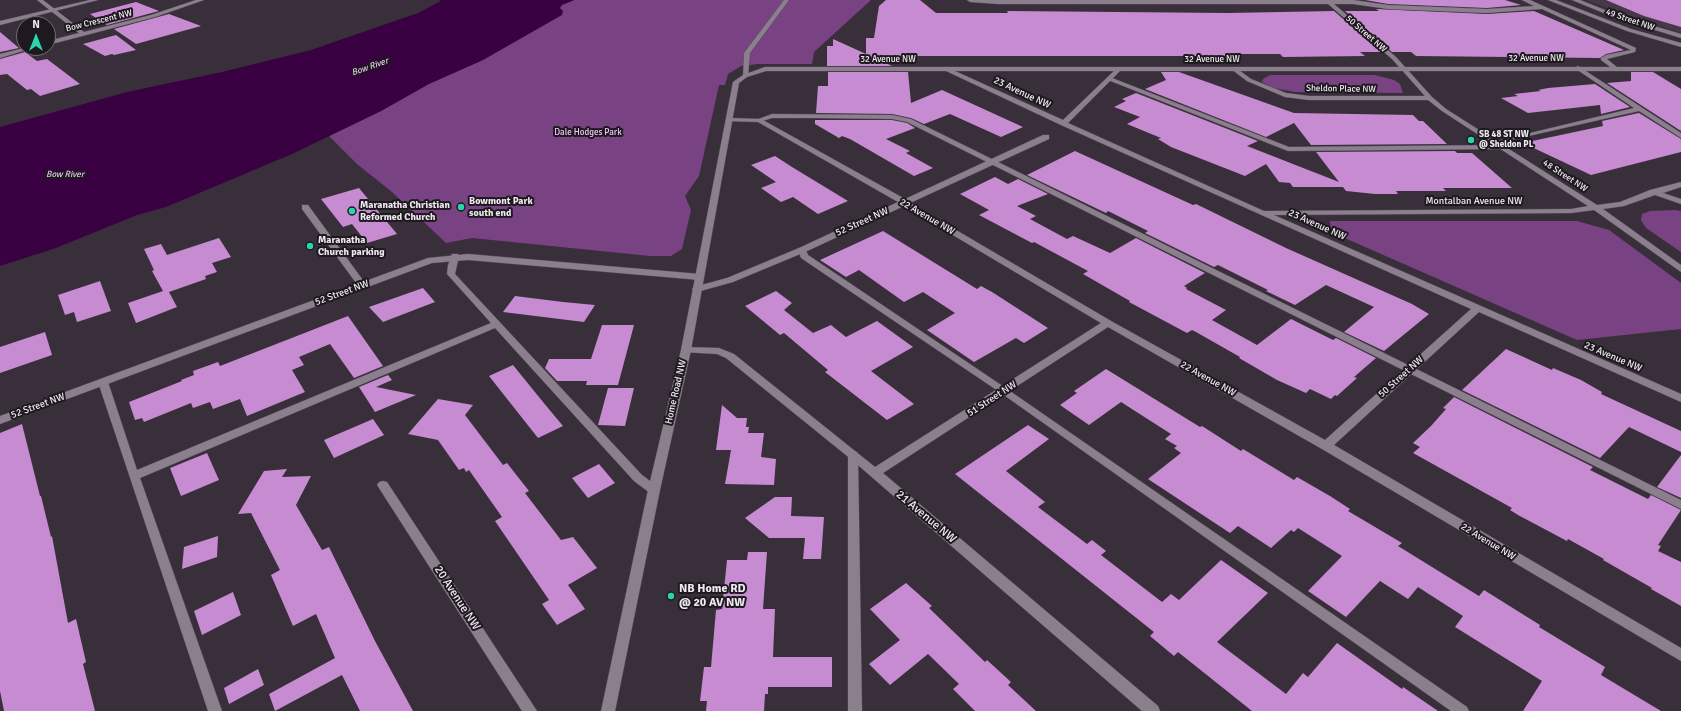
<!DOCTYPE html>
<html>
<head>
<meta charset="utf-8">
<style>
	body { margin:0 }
	#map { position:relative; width:1681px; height:711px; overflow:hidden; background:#392f3b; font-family:Signika,sans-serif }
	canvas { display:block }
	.north { position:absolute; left:16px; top:16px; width:40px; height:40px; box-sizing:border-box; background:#1d191e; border:1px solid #716c72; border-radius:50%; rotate:0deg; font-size:11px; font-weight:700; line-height:16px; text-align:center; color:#efe8f0 }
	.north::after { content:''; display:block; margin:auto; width:14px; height:18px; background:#2bd5ac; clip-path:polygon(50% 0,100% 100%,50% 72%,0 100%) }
</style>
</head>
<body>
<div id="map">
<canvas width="1681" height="711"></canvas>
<div class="north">N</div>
</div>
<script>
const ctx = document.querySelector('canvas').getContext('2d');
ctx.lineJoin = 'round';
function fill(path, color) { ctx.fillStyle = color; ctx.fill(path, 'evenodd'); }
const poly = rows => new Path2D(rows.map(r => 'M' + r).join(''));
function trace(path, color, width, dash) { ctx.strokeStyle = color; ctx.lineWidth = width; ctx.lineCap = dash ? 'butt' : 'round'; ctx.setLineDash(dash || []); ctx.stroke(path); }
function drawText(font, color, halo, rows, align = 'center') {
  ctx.font = font + ' Signika,sans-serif'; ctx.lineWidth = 4; ctx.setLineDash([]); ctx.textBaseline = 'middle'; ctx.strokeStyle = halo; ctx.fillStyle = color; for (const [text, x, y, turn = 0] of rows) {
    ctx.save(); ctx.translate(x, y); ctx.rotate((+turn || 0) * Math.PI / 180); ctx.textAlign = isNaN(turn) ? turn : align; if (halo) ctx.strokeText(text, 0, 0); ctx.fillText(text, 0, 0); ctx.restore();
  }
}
fill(poly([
	[1586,0,1681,0,1681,33,1623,14]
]), '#463848');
fill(poly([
	[574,0,871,0,814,52,812,64,758,64,741,66,728,74,725,85,719,85,699,176,685,196,691,210,682,249,671,256,650,256,472,238,446,243,392,192,357,164,329,136,381,111,428,84,483,60,506,46,562,5],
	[1270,75,1375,75,1394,80,1400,84,1403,93,1295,92,1273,88,1262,82,1263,79],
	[1675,210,1681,211,1681,252,1646,228,1641,220,1642,214,1650,211],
	[1330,221,1577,221,1609,230,1681,283,1681,329,1577,340,1331,232]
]), '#794383');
fill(poly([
	[439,0,574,0,562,5,560,8,563,11,562,15,483,60,429,84,381,111,292,154,166,207,137,215,56,248,0,266,0,127,127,92,222,72,311,50,418,13,441,1]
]), '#390142');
fill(poly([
	[886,0,920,0,936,13,1008,13,1007,11,1228,13,1334,11,1381,52,1360,52,1365,56,1283,57,1280,54,1230,54,1232,56,871,56,892,66,827,66,827,46,833,46,833,39,866,54,866,38,874,38,879,6],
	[1365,0,1505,0,1521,5,1487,8,1388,4],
	[1606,0,1681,0,1681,27,1644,16],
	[136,2,159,11,107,25,90,14],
	[1376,9,1487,14,1534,11,1624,50,1606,54,1600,58,1416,56,1411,52,1392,52,1345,11,1379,11],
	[169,14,201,26,136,44,114,29],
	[0,32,19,48,0,52],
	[116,35,136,50,114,55,112,54,105,56,83,44],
	[25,52,37,61,47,59,80,84,40,96,31,89,27,90,7,74,0,75,0,59],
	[828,72,908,72,911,103,942,90,1023,127,1001,137,950,114,924,124,911,118,892,114,816,113,818,86,828,86],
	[1161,72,1179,72,1294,113,1413,115,1419,121,1423,121,1447,144,1311,145,1294,123,1266,137,1145,89,1166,80],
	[1631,72,1653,72,1681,89,1681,131,1607,83,1631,81],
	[1595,84,1630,107,1601,114,1600,105,1528,113,1501,98,1518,96,1514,94,1541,91,1538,90,1548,88],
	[1136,93,1258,141,1247,146,1339,182,1316,152,1455,151,1457,153,1472,153,1512,188,1443,188,1446,191,1396,191,1398,194,1375,194,1346,191,1343,187,1293,187,1290,183,1279,182,1266,164,1245,176,1171,147,1158,139,1161,138,1127,124,1140,117,1114,107,1126,101,1122,99],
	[1639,113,1681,139,1681,152,1591,175,1523,143,1603,126,1602,121],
	[815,120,892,120,907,123,915,128,886,139,910,151,906,153,933,168,914,176,850,139,842,136,839,138,815,124],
	[1075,151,1193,205,1196,204,1286,248,1412,304,1429,314,1384,351,1344,332,1374,307,1326,285,1295,305,1266,291,1268,290,1218,265,1214,267,1145,233,1148,231,1108,211,1106,213,1027,175],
	[775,156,792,167,848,201,818,214,793,197,781,202,761,188,776,182,751,165],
	[995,177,1008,184,1018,179,1048,194,1017,206,1036,216,1030,219,1067,239,1073,236,1110,253,1136,238,1205,273,1184,286,1187,288,1186,289,1226,310,1212,320,1257,345,1291,319,1333,340,1336,338,1376,358,1354,377,1357,378,1337,396,1335,395,1331,399,1310,389,1306,393,1277,380,1239,358,1240,357,1196,332,1192,330,1187,333,1129,302,1130,301,1083,274,1088,271,1034,242,1032,243,979,215,989,210,960,194],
	[359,188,397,234,367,243,352,224,343,227,321,199],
	[883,231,977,289,981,286,992,292,1048,328,1024,343,1016,338,974,362,927,330,955,313,923,292,904,302,859,270,846,277,820,260],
	[219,238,231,257,212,263,217,272,205,276,206,279,169,292,177,307,136,323,128,303,163,291,152,271,154,270,144,249,161,244,167,255],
	[100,281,111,311,77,322,74,312,65,315,58,295],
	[423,288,435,302,383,322,369,307],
	[776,291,792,303,784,310,813,333,831,325,846,337,877,321,913,347,871,371,914,404,887,420,825,372,828,370,784,333,780,335,745,306],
	[515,296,563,302,595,305,584,322,503,312],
	[348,316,383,366,354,378,330,344,299,357,304,365,292,370,305,392,247,416,240,399,213,409,210,402,193,408,191,403,144,422,142,418,135,420,129,402,182,381,181,380,194,375,193,371,218,362,220,366],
	[602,325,634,325,618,385,586,385,587,381,557,381,545,368,549,359,591,359],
	[45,332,52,355,0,373,0,347],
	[1506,349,1552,370,1553,368,1581,380,1602,392,1601,394,1681,431,1681,452,1629,427,1600,458,1462,390],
	[513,365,543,402,563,426,538,438,489,376],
	[1106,369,1200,427,1202,426,1241,451,1243,449,1294,480,1297,477,1330,496,1350,509,1348,511,1402,543,1398,546,1479,596,1484,590,1540,625,1539,627,1605,667,1601,675,1661,711,1523,711,1542,681,1455,627,1463,616,1418,587,1408,599,1380,581,1346,617,1308,591,1342,556,1298,528,1294,532,1291,530,1271,548,1238,526,1230,533,1148,479,1181,453,1174,448,1177,446,1165,439,1171,434,1121,402,1089,425,1060,405,1077,393,1074,391],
	[388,375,392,380,376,387,416,395,375,412,359,387],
	[608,388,634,388,625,426,598,425],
	[1454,397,1593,467,1590,470,1648,499,1651,495,1681,510,1658,545,1661,546,1658,551,1681,562,1681,606,1651,589,1652,588,1603,560,1604,559,1568,539,1567,541,1518,515,1510,510,1512,508,1413,453,1420,447,1413,443,1431,426,1446,409,1443,408],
	[438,399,473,405,465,415,503,465,507,463,529,491,525,493,561,540,573,537,597,568,568,585,585,609,557,625,542,604,549,600,495,521,502,517,469,470,466,472,464,468,459,470,438,440,408,434],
	[722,405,737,418,747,418,746,427,749,427,748,433,764,433,761,457,776,459,774,485,725,484,731,450,716,450],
	[373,419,384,435,334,458,324,440],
	[22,424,40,496,41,496,51,537,52,536,68,623,76,619,86,662,83,664,95,711,4,711,0,691,0,433],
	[1028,425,1049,439,1006,471,1045,502,1038,507,1087,544,1092,540,1106,551,1101,555,1162,602,1171,594,1179,600,1221,560,1268,593,1217,642,1286,694,1303,673,1308,677,1337,643,1402,689,1403,687,1438,711,1252,711,1178,652,1174,656,1150,636,1154,632,955,474],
	[207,453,219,480,181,496,170,468],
	[1681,455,1681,498,1657,487],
	[599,464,615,483,588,498,572,478],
	[287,469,282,477,311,476,296,505,322,550,329,547,375,641,413,711,360,711,342,675,275,711,269,694,335,658,316,614,293,626,271,575,280,570,251,513,238,514,264,471],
	[775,497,792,497,791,516,824,517,821,559,803,559,805,538,769,538,745,518],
	[218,536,217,557,182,569,184,547],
	[748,552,767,552,763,609,775,609,773,657,832,657,832,687,768,687,768,694,765,694,764,711,706,711,707,701,700,701,704,667,711,667,716,610,722,609,727,560,747,560],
	[906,583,932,606,929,608,985,662,987,660,1011,682,1008,685,1036,711,975,711,953,689,959,684,928,654,890,685,869,664,900,640,870,609],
	[233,592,241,615,202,635,194,611],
	[258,669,264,685,229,704,224,688]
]), '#c78bd1');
const lane = poly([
	[90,0,98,0,0,25,0,21,90,0],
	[784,0,789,0,750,53,748,76,743,77,744,53,784,0],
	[1578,66,1681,133,1681,138,1639,111,1493,144,1493,142,1634,108,1576,69,1575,68,1578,66],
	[1108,78,1112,78,1289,147,1501,145,1504,147,1501,149,1288,151,1108,80,1108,78],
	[772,114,892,115,911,119,1681,500,1681,509,907,122,892,119,817,118,772,118,759,122,756,120,772,114],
	[302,205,308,205,365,283,366,285,365,287,359,287,302,209,302,205],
	[799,248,805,248,808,255,1007,389,1467,707,1469,711,1451,711,1001,393,801,258,798,250,799,248],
	[452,254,458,254,459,256,455,274,642,475,658,487,659,490,658,493,654,494,650,493,634,481,495,328,140,478,222,711,208,711,98,382,103,379,108,382,137,470,491,323,447,274,448,265,452,254],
	[853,451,857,452,858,455,862,711,848,711,848,455,849,452,853,451]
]);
const street = poly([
	[37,0,43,0,84,32,151,15,196,0,204,0,155,17,48,45,48,41,79,33,37,0],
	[967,0,1353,0,1388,5,1487,9,1534,6,1522,0,1530,0,1636,48,1635,52,1607,59,1618,68,1613,69,1601,60,1601,58,1606,55,1631,50,1542,9,1487,13,1388,9,1353,4,1334,4,1396,57,1432,97,1446,109,1597,205,1620,202,1650,190,1681,182,1681,187,1663,193,1681,199,1681,204,1655,195,1624,206,1603,209,1681,265,1681,272,1594,210,1571,213,1274,215,1681,394,1681,402,1479,312,1334,445,1681,648,1681,661,1322,449,1108,327,883,473,1158,706,1160,711,1142,711,852,460,726,358,717,354,682,352,681,350,686,347,719,348,734,354,875,467,1101,323,904,206,805,252,733,282,697,292,694,291,692,289,694,287,727,278,799,248,898,202,758,122,727,121,726,120,729,118,761,119,905,199,1043,135,1049,135,1049,139,910,203,1111,321,1325,440,1471,309,1061,125,944,70,943,69,946,67,1063,120,1117,68,1121,68,1121,70,1068,123,1264,211,1571,209,1588,206,1442,111,1428,100,1309,100,1285,97,1247,81,1231,69,1236,68,1251,79,1286,93,1309,96,1425,96,1392,59,1328,4,998,4,970,2,967,0],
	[24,48,33,48,0,58,0,54,24,48],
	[468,254,700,274,704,277,700,280,468,260,432,263,0,424,0,416,428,258,468,254],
	[383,481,387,482,537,711,522,711,379,488,377,485,379,482,383,481]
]);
const secondary = poly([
	[1548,0,1556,0,1631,29,1681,43,1681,47,1627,31,1548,0],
	[1572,0,1580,0,1620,16,1681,34,1681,38,1616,18,1572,0],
	[1681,67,1681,71,766,71,747,77,739,83,691,350,660,490,615,711,601,711,648,490,681,350,733,82,743,75,765,67,1681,67]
]);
trace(lane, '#564d58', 1);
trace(street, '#564d58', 1);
trace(secondary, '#564d58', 1);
fill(lane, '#8b7f8d');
fill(street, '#8b7f8d');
fill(secondary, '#8b7f8d');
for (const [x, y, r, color] of [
	[1471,140,4,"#2bd5ac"],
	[461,207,4,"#2bd5ac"],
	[352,211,4,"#2bd5ac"],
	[310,246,4,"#2bd5ac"],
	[671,596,4,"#2bd5ac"]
]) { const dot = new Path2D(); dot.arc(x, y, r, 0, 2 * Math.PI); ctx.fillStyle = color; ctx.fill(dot); trace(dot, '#1d191e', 1.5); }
drawText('9px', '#efe8f0', '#1d191e', [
	["49 Street NW",1630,20,19],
	["Bow Crescent NW",99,21,-14],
	["50 Street NW",1366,34,41],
	["32 Avenue NW",1536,59],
	["32 Avenue NW",888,60],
	["32 Avenue NW",1212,60],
	["Sheldon Place NW",1341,89,1],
	["48 Street NW",1565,176,33]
]);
drawText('italic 9px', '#edbef5', '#1d191e', [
	["Bow River",370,67,-19],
	["Bow River",65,175]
]);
drawText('9px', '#f4c5fc', '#1d191e', [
	["Dale Hodges Park",588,133]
]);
drawText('bold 9px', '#efe8f0', '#1d191e', [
	["SB 48 ST NW",1479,135],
	["@ Sheldon PL",1479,145]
], 'left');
drawText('10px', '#efe8f0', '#1d191e', [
	["23 Avenue NW",1022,93,25],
	["Montalban Avenue NW",1474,201],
	["22 Avenue NW",927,217,30],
	["52 Street NW",862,222,-24],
	["23 Avenue NW",1317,225,24],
	["52 Street NW",342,293,-20],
	["23 Avenue NW",1613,357,23],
	["50 Street NW",1401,377,-42],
	["22 Avenue NW",1208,379,29],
	["Home Road NW",676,392,-77],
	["51 Street NW",992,399,-33],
	["52 Street NW",38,406,-20],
	["22 Avenue NW",1488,542,31]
]);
drawText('bold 10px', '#efe8f0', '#1d191e', [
	["Bowmont Park",469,201],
	["south end",469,213],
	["Maranatha Christian",360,205],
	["Reformed Church",360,217],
	["Maranatha",318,240],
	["Church parking",318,252]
], 'left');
drawText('12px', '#efe8f0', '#1d191e', [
	["21 Avenue NW",926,517,40],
	["20 Avenue NW",457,598,57]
]);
drawText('bold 12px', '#efe8f0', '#1d191e', [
	["NB Home RD",679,589],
	["@ 20 AV NW",679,603]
], 'left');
</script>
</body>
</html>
